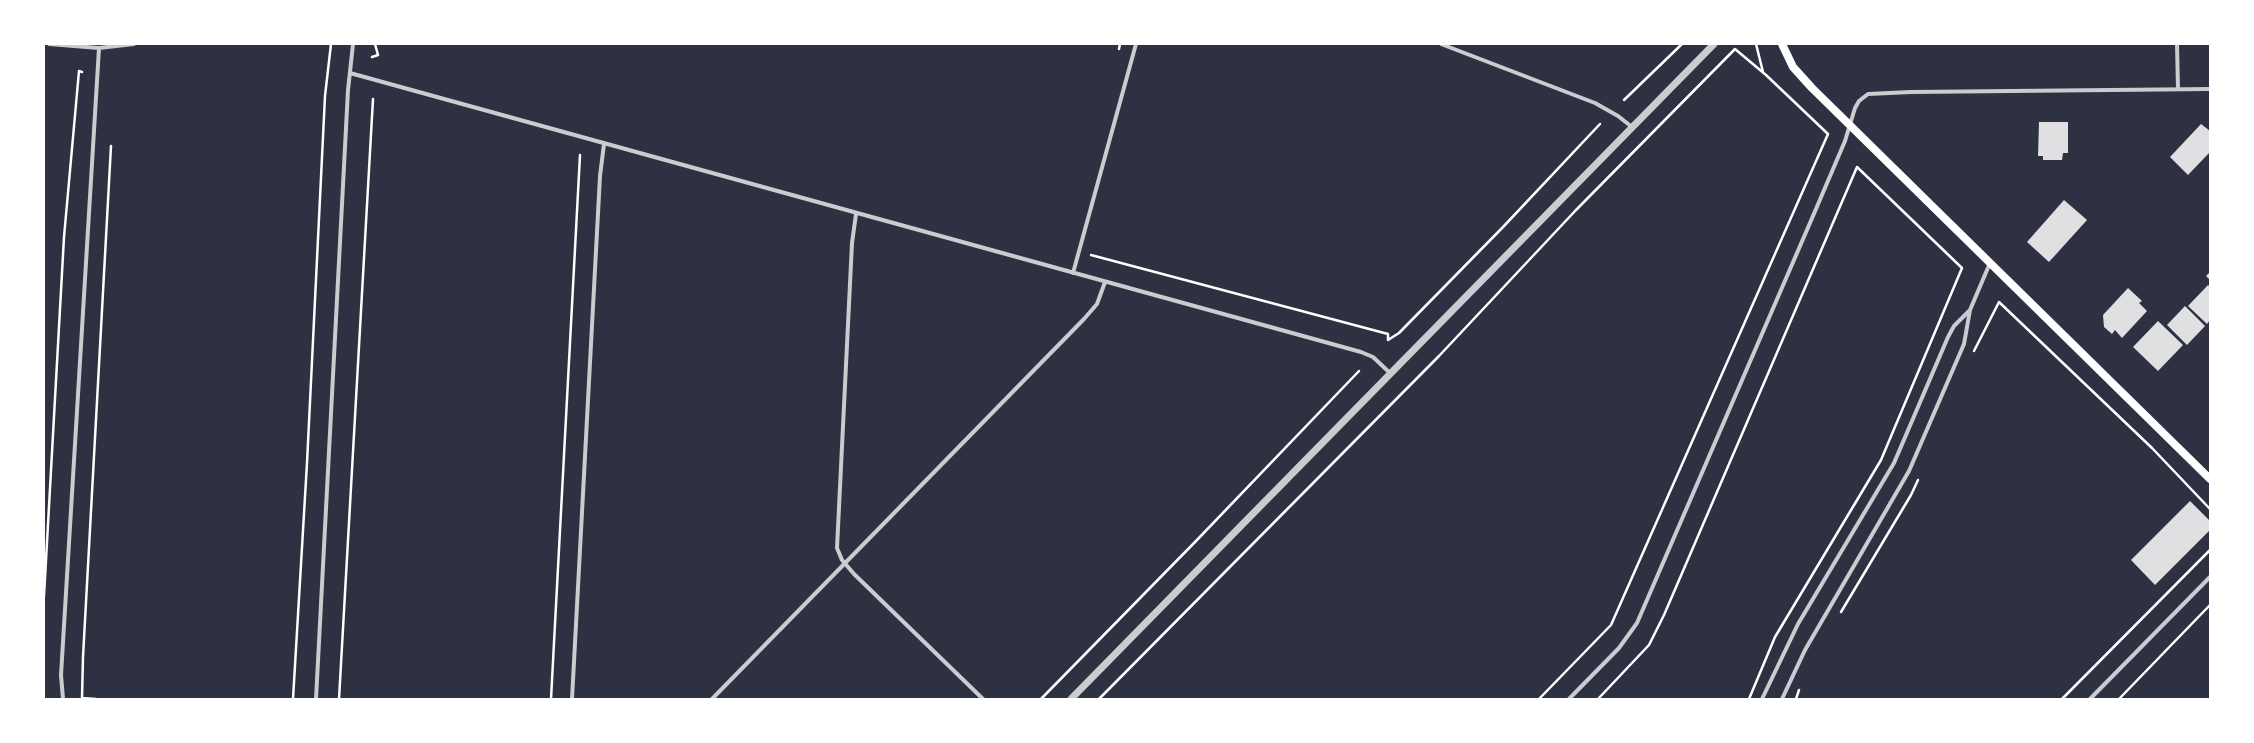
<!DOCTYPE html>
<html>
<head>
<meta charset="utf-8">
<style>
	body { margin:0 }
	#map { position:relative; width:2254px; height:743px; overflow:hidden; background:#2d3142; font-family:"Fira Sans",sans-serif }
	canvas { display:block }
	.frame { position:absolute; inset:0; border:45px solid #fff; pointer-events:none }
</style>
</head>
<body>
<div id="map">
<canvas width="2254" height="743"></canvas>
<div class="frame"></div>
</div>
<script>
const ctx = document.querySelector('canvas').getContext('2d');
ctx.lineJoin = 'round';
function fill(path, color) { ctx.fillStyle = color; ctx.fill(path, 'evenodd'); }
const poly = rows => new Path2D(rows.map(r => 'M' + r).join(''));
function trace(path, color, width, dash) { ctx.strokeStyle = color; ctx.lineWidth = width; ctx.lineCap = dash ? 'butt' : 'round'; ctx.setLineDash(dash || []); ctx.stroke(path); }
fill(poly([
	[2039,122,2068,122,2068,153,2063,153,2062,160,2043,160,2043,156,2038,156],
	[2201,124,2210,131,2210,152,2188,175,2170,157],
	[2064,200,2087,220,2049,262,2027,242],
	[2210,272,2210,280,2206,276],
	[2208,285,2210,287,2210,320,2207,324,2188,306],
	[2128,288,2142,301,2139,303,2147,311,2122,338,2115,330,2112,334,2104,327,2103,315],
	[2185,306,2205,326,2187,345,2167,325],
	[2158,321,2183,345,2158,371,2133,347],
	[2190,501,2210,521,2210,530,2155,585,2131,560]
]), '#e0e0e3');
trace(poly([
	[1756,44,1763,72],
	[1119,49,1120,44],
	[372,57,378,55,375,44],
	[1624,100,1682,44],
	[1091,255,1388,334,1388,340,1399,333,1504,226,1600,124],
	[1974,351,1999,302,2152,448,2210,509],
	[44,596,64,237,79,71,82,72],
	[1841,612,1911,495,1918,480],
	[96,699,82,698,83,657,111,146],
	[293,699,307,463,325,96,331,44],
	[339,699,373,99],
	[551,699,580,155],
	[1041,699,1196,541,1359,371],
	[1099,699,1439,356,1576,210,1735,49,1766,75,1828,134,1611,625,1539,699],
	[1598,699,1649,645,1664,615,1857,167,1962,268,1881,460,1775,637,1749,699],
	[1796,699,1799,690],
	[2062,699,2210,550],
	[2119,699,2210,605]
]), '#fff', 2.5);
trace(poly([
	[49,44,99,48,134,44],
	[1441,44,1595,103,1618,116,1632,127],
	[2177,44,2178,89],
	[350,73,1361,352,1373,357,1390,373],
	[856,214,852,243,837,548,842,560,854,574,983,699],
	[1073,273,1136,44],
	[63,699,61,675,99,48],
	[316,699,348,90,353,44],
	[572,699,600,176,604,144],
	[712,699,1084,319,1097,304,1105,282],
	[1569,699,1619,648,1637,623,1813,216,1845,141,1855,108,1859,101,1868,94,1911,92,2210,89],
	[1762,699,1798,624,1894,463,1948,337,1954,326,1969,311],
	[1782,699,1805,650,1909,471,1964,344,1970,310,1990,263],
	[2090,699,2210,577]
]), '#caccd0', 4);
trace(poly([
	[1071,699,1714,44]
]), '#caccd0', 7);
trace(poly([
	[1782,44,1793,67,1812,88,2210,479]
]), '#fff', 8);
</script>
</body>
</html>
